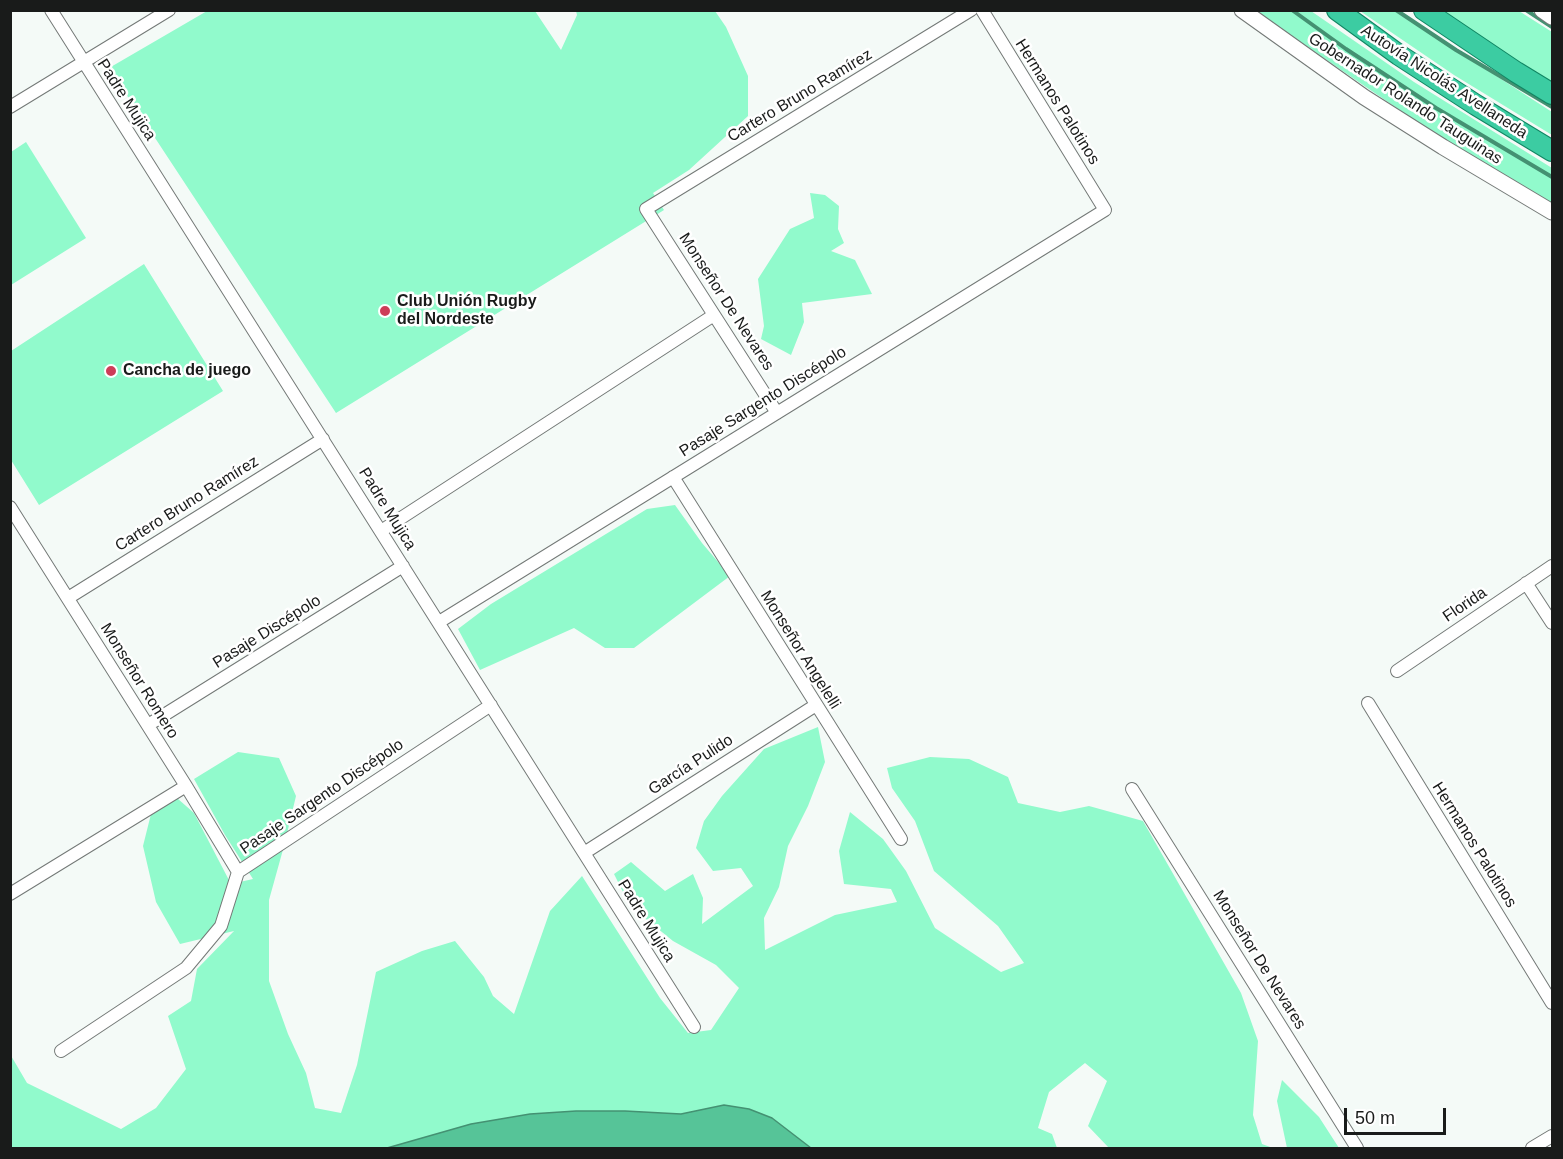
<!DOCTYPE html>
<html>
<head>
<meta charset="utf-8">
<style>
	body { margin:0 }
	#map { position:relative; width:1563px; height:1159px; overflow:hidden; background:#f4faf7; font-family:Helvetica,sans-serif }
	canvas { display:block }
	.frame { position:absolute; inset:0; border:12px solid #191b1a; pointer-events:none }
	.scale { position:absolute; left:1344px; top:1108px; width:102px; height:27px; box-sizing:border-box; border:3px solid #191b1a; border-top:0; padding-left:8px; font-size:18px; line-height:21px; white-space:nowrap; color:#191b1a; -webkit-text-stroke:4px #fff; paint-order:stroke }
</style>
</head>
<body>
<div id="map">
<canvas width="1563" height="1159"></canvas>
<div class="frame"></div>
<div class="scale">50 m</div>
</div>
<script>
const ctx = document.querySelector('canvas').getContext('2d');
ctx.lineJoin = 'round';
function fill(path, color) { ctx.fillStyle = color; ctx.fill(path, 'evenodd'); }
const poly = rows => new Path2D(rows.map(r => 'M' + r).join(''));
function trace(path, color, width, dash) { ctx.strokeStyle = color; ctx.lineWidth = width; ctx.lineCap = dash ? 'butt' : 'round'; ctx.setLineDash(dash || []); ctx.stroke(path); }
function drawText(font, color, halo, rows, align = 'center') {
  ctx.font = font + ' Helvetica,sans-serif'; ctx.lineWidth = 5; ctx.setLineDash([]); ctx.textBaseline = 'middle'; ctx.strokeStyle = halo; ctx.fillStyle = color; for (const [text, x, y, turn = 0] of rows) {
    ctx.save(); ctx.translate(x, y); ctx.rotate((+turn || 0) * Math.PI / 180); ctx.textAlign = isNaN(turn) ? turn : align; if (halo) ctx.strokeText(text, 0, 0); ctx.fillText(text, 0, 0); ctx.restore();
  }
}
fill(poly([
	[207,11,535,11,561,50,577,15,576,11,715,11,726,27,748,76,748,116,689,170,653,193,664,210,336,413,109,68],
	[1255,11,1311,11,1414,82,1552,168,1552,204,1472,157,1401,111],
	[1360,11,1396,11,1552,112,1552,135,1454,75],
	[1437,11,1519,11,1552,32,1552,83],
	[26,142,86,238,11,285,11,152],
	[810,193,825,195,839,206,838,229,844,243,831,251,855,260,872,294,802,303,804,322,791,355,761,339,764,326,758,279,790,229,814,218],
	[144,264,223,391,39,505,11,460,11,351],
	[675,505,702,543,730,576,634,648,605,648,574,628,480,670,458,629,491,604,647,509],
	[818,727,825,762,808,806,788,846,779,887,764,918,765,950,835,915,897,902,891,889,844,884,839,851,850,812,883,839,906,871,935,928,1001,972,1024,963,998,926,934,871,915,821,892,788,887,768,930,757,969,759,1008,777,1018,803,1060,812,1089,806,1143,821,1241,993,1258,1041,1253,1115,1262,1144,1273,1148,1109,1148,1088,1126,1107,1081,1085,1063,1049,1092,1038,1128,1052,1134,1057,1148,811,1148,772,1118,702,1111,681,1114,471,1124,387,1148,11,1148,10,1054,27,1083,121,1129,156,1108,186,1069,168,1016,191,1001,197,969,234,931,180,944,156,902,143,846,151,814,169,791,194,813,231,884,253,879,225,835,194,779,238,752,279,758,296,796,284,846,269,900,269,981,288,1034,306,1073,315,1108,341,1113,357,1065,376,972,422,951,455,941,484,977,493,996,514,1014,550,911,582,876,660,998,688,1033,711,1030,739,988,716,965,673,941,630,906,614,874,631,862,665,891,693,874,703,898,702,924,753,886,741,868,713,871,696,848,704,821,722,796,764,749],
	[1282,1080,1319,1117,1339,1148,1287,1148,1277,1101]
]), '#91facc');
const water = poly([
	[724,1105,749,1109,772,1118,811,1148,387,1148,471,1124,530,1114,576,1111,625,1111,681,1114,724,1105]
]);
fill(water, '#56c498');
trace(water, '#449172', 1.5);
trace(poly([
	[1292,10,1346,49,1436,108,1552,177],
	[1396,10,1456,50,1552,107],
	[1526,10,1552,27]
]), '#449172', 4);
const minor = poly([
	[51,10,694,1027],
	[10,107,169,10],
	[777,413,646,209,971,10],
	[673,477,901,839],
	[10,507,186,786,238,872],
	[381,531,714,315],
	[1526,583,1552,623],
	[68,598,323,439],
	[439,622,1105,210,982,10],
	[1397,671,1552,566],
	[1368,703,1552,1003],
	[148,725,403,566],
	[1132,789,1357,1148],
	[584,853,816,705],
	[10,894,186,786],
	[61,1051,186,968,221,926,238,872,491,705],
	[1532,1148,1552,1136]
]);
const tertiary = poly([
	[1242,10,1364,97,1443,147,1552,212],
	[1542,10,1552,17]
]);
const trunk = poly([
	[1337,10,1399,55,1476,105,1552,151],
	[1424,10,1516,72,1552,94]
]);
trace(minor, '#747977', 14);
trace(tertiary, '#747977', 17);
trace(trunk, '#118663', 22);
trace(minor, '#fff', 12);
trace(tertiary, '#fff', 15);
trace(trunk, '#3ccca2', 20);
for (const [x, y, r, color] of [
	[385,311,6,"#cd3d58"],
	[111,371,6,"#cd3d58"]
]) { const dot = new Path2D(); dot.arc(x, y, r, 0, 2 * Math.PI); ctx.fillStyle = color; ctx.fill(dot); trace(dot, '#fff', 2); }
drawText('16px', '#191b1a', '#fff', [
	["Autovía Nicolás Avellaneda",1444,82,33],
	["Cartero Bruno Ramírez",800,96,-31],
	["Gobernador Rolando Tauguinas",1405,99,33],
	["Padre Mujica",126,100,57],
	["Hermanos Palotinos",1057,102,58],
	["Monseñor De Nevares",726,302,57],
	["Pasaje Sargento Discépolo",763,402,-32],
	["Cartero Bruno Ramírez",187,504,-32],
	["Padre Mujica",387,509,58],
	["Florida",1465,605,-34],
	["Pasaje Discépolo",267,632,-32],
	["Monseñor Angelelli",800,650,58],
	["Monseñor Romero",139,681,58],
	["García Pulido",691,765,-33],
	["Pasaje Sargento Discépolo",322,797,-34],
	["Hermanos Palotinos",1474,845,58],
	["Padre Mujica",646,921,58],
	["Monseñor De Nevares",1259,960,58]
]);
drawText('bold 16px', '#191b1a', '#fff', [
	["Club Unión Rugby",397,302],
	["del Nordeste",397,320],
	["Cancha de juego",123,371]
], 'left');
</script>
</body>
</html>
